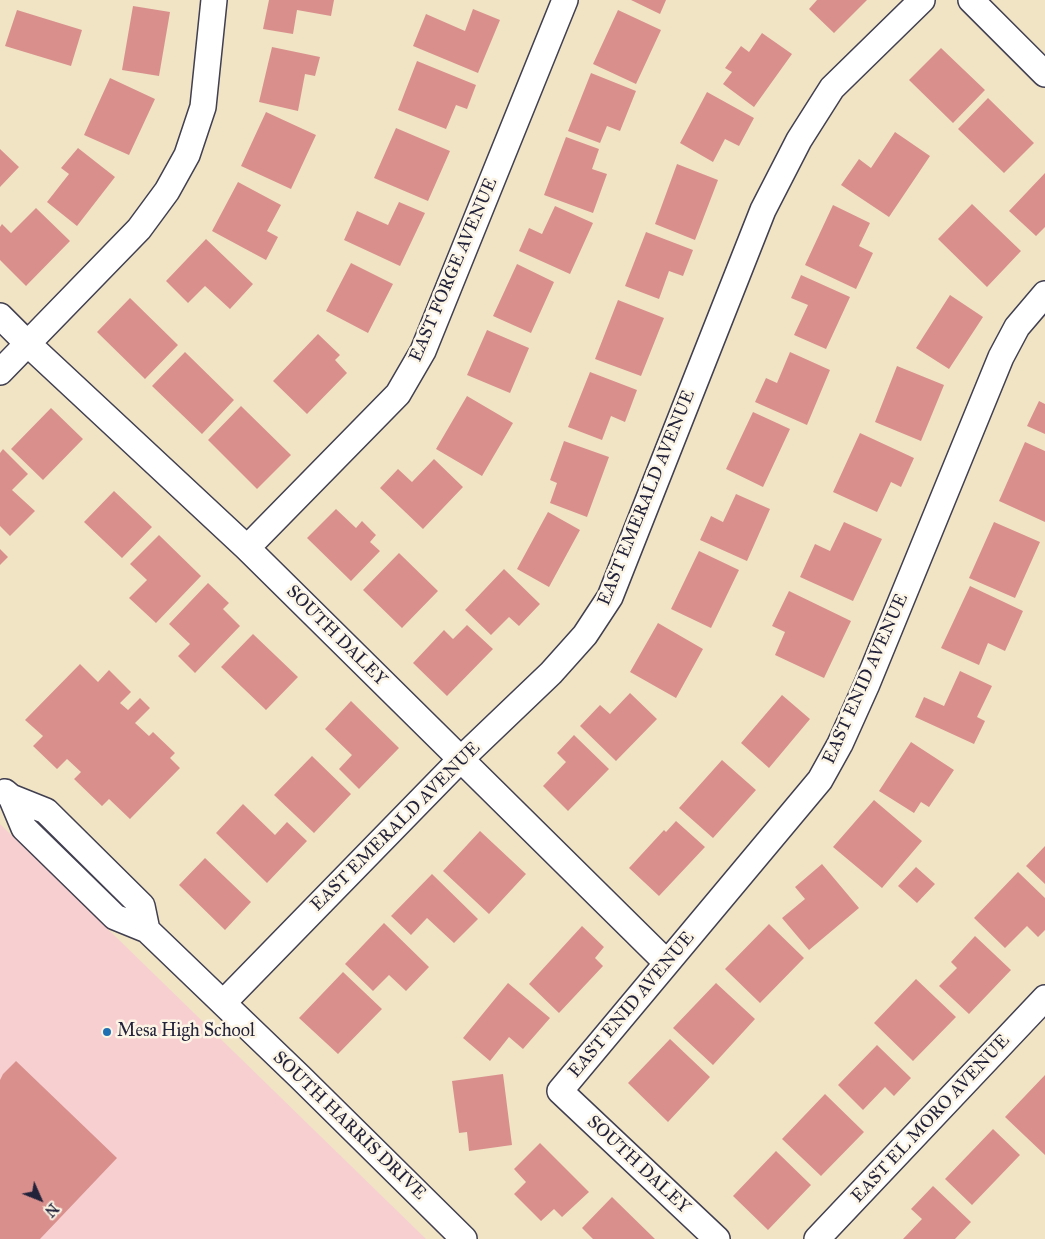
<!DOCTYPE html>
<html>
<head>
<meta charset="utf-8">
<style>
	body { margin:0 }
	#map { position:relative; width:1045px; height:1239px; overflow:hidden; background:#f0e4c5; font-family:"IM FELL Great Primer",serif }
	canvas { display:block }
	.north { position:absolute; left:15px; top:1174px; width:50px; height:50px; -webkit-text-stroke:4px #fcf5e5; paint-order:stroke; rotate:134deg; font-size:14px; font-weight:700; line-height:20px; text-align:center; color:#22223b }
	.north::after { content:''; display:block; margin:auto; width:18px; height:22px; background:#22223b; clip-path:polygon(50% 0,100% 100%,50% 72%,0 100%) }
</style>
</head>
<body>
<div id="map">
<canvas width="1045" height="1239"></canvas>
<div class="north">N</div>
</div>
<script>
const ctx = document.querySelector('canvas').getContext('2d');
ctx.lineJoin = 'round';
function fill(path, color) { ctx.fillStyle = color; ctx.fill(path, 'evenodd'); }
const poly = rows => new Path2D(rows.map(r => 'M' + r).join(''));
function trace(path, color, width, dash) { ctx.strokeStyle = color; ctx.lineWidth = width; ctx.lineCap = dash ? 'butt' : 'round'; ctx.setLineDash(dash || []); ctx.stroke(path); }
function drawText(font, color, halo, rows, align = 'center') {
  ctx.font = font + ' "IM FELL Great Primer",serif'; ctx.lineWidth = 5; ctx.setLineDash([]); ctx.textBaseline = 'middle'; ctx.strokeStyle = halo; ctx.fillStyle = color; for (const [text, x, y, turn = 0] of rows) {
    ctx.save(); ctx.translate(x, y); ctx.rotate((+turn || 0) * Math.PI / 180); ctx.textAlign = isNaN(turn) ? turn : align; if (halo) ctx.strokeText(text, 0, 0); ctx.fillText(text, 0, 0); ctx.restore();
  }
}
fill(poly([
	[0,824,426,1239,0,1239]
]), '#f7cfd0');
fill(poly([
	[269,0,334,0,331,16,297,10,293,34,263,29],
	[631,0,666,0,660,14],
	[817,0,867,0,834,33,809,9],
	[133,6,170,12,159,76,122,70],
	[473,9,500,20,478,73,413,46,426,14,465,31],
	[17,10,82,30,71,66,5,46],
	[618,10,661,30,636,84,593,64],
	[762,33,792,54,754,107,723,84,732,72,725,68,741,46,749,52],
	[272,47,320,57,315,76,305,74,298,111,259,102],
	[941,48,985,90,953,123,909,80],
	[417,61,476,85,467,109,456,105,446,129,398,110],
	[591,73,636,91,620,131,607,126,600,143,568,131],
	[110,78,155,99,129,155,84,135],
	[707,92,754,118,739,146,725,139,713,162,680,143],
	[988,98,1034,143,1004,173,958,129],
	[266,112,316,135,291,189,241,166],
	[396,128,450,151,428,201,374,178],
	[895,132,930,156,889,217,841,185,859,159,871,168],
	[566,137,599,149,592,169,607,174,593,213,544,195],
	[78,148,115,177,77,226,47,202,69,174,61,168],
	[0,149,19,167,0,187],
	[677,164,718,180,695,240,655,224],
	[1045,173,1045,227,1036,236,1009,211],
	[238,182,281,205,267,231,278,237,266,260,212,231],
	[399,202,425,213,400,266,344,240,357,211,388,225],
	[972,204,1021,251,987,287,938,239],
	[833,205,870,223,859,246,873,253,856,289,805,265],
	[555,206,593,223,570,274,519,251,529,228,542,234],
	[36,208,70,241,26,286,0,260,0,227,2,224,11,233],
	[646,232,693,250,683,276,669,271,659,299,625,286],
	[206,239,253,284,230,309,205,286,188,303,166,281],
	[351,263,393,284,368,333,326,311],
	[517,264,554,282,531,333,493,316],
	[801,275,850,297,826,349,794,335,808,305,791,298],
	[950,295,983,317,949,369,916,348],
	[130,298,178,345,145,379,97,332],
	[618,300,664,318,641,376,595,359],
	[487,330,529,348,510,393,467,375],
	[318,334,340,355,335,360,347,373,307,414,273,381],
	[185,352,234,400,202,434,152,386],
	[790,352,830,370,807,425,755,402,766,378,777,383],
	[897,366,944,385,921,441,875,422],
	[590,372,637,390,625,422,611,416,602,440,568,427],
	[467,396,513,423,482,476,436,449],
	[1039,401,1045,404,1045,434,1027,426],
	[241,406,291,455,257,489,208,440],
	[51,408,83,439,43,480,11,449],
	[753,412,790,429,763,487,726,469],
	[860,433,914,458,901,487,891,482,877,512,833,492],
	[564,441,609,457,587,517,550,503,557,483,550,480],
	[1025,442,1045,451,1045,522,999,501],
	[3,449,28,474,12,490,35,511,10,536,0,526,0,453],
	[434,459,463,487,423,529,380,488,398,469,412,482],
	[114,491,152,527,122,558,84,522],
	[736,494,770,509,747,561,700,540,711,516,723,522],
	[336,509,356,528,362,521,376,535,370,542,380,551,351,581,307,538],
	[548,512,580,530,549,587,517,569],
	[844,522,882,539,853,601,800,577,815,544,830,551],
	[994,522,1040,542,1015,598,969,578],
	[159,535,201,576,156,623,129,598,147,580,130,564],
	[0,549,8,557,0,565],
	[699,551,739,570,711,628,671,609],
	[399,553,438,591,402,628,363,590],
	[504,569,540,604,519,626,509,617,491,635,465,610],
	[208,583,229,603,223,609,240,626,195,673,178,656,190,644,169,624],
	[970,586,1023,611,1005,651,988,643,979,665,941,648],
	[789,591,851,621,824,678,775,655,785,632,772,626],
	[658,623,703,649,676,698,630,672],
	[467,625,493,649,447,696,413,663,444,630,453,639],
	[253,634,298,677,266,710,221,667],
	[80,664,98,682,109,670,131,692,120,703,128,710,140,698,150,708,135,723,149,736,153,732,175,753,170,758,180,768,130,819,109,799,102,806,74,779,81,772,67,759,57,769,33,746,43,736,25,720],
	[960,671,992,686,977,717,985,721,974,744,915,717,924,697,944,706],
	[630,693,657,719,616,761,580,726,600,705,610,714],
	[782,695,810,719,769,768,741,743],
	[351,701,399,748,359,789,339,769,352,755,325,729],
	[574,735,609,769,568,811,543,786,566,762,557,753],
	[911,742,954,770,929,807,921,802,914,813,879,791],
	[312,756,351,794,314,833,274,795],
	[722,760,756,790,713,838,679,808],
	[874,800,922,841,882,888,833,847],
	[243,804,275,835,287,822,307,841,267,883,216,833],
	[676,821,705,847,659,896,629,868,664,830,666,832],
	[480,831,526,874,489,914,443,871],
	[1045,846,1045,884,1026,866],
	[205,858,251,902,225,930,179,885],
	[822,864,859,908,809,950,782,918,805,899,795,887],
	[916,867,935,884,917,903,898,886],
	[1018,872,1045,898,1045,930,1038,937,1027,926,1005,948,974,918],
	[432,874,478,919,454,943,427,918,411,935,391,916],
	[384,923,429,967,406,991,389,975,373,991,345,964],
	[769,924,804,958,760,1003,725,969],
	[582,926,604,947,595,958,603,966,559,1013,529,984],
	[975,936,1011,970,969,1014,939,986,957,968,951,962],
	[343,972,382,1009,338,1054,299,1018],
	[916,979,956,1017,913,1061,874,1023],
	[508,983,550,1018,523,1049,509,1037,490,1061,463,1038],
	[716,983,755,1019,713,1065,673,1028],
	[670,1039,710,1077,668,1122,628,1083],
	[877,1045,911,1078,894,1096,885,1087,863,1110,838,1085],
	[16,1061,117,1158,40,1239,0,1239,0,1080,3,1074],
	[503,1074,512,1145,469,1151,467,1132,459,1133,452,1081],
	[1045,1075,1045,1155,1005,1117],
	[825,1094,864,1132,821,1176,782,1139],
	[993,1129,1020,1155,972,1205,945,1179],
	[540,1143,589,1192,562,1217,554,1209,541,1221,514,1194,526,1182,514,1169],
	[776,1151,811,1185,768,1230,733,1196],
	[933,1186,971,1222,955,1239,903,1239,922,1219,911,1209],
	[612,1197,655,1239,593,1239,582,1228]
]), '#d9908d');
const minor = poly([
	[971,0,1045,74],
	[0,316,27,343,247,548,667,963],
	[0,372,139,229,167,191,187,155,203,107,214,0],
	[247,548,398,394,423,351,565,0],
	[5,792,11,797,46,811,142,906,147,930],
	[11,797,24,828,115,917,147,930,300,1077,464,1239],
	[223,1003,461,759,551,673,585,635,610,597,763,210,799,140,832,88,922,0],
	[717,1239,560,1091,820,780,840,744,867,684,1001,357,1017,327,1045,294],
	[817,1239,1045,998]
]);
trace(minor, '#413f50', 28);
trace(minor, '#fff', 25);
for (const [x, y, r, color] of [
	[107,1032,5,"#1f6fb2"]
]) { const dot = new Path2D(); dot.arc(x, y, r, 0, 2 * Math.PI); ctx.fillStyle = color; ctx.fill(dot); trace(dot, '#fcf5e5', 2); }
drawText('18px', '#22223b', '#fcf5e5', [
	["EAST FORGE AVENUE",454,270,-67],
	["EAST EMERALD AVENUE",647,498,-68],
	["SOUTH DALEY",336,636,45],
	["EAST ENID AVENUE",866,679,-66],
	["EAST EMERALD AVENUE",396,827,-45],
	["EAST ENID AVENUE",632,1005,-50],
	["EAST EL MORO AVENUE",931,1119,-47],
	["SOUTH HARRIS DRIVE",349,1126,44],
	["SOUTH DALEY",638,1165,43]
]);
drawText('18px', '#22223b', '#fcf5e5', [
	["Mesa High School",117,1032]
], 'left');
</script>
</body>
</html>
